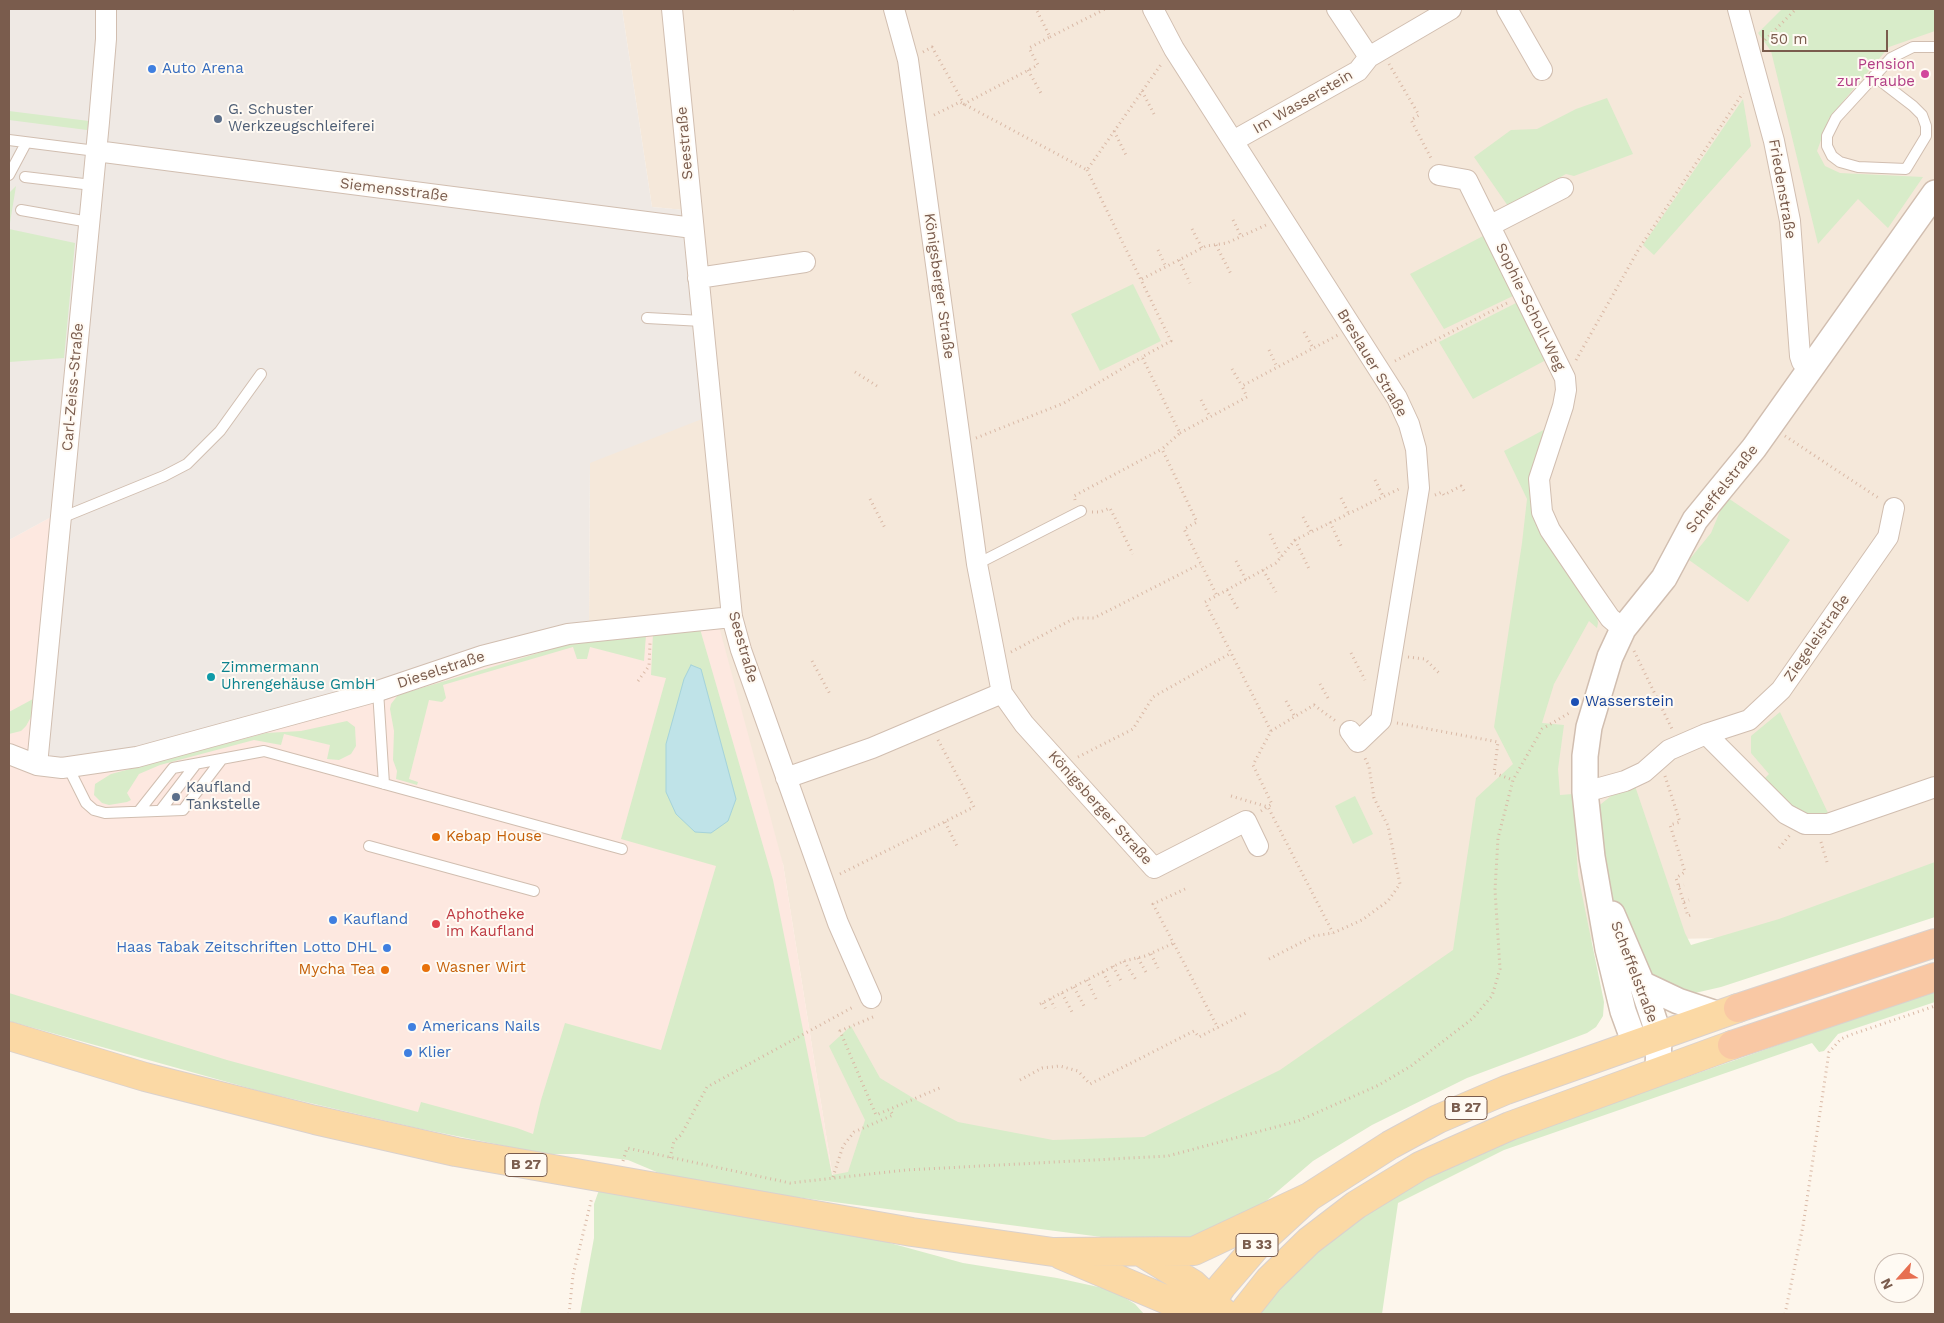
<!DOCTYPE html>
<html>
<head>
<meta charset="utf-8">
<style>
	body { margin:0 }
	#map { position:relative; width:1944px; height:1323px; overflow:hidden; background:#fdf6ec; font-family:"Work Sans",sans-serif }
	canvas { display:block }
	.frame { position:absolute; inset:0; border:10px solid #7a5c4d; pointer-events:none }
	.north { position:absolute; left:1874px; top:1253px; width:50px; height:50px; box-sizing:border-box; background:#fffaf3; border:1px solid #cabbb1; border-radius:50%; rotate:244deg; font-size:14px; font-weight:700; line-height:20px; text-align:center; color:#7a5c4d }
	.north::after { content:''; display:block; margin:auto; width:18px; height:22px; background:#e76f51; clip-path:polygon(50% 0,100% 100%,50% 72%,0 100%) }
	.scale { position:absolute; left:1762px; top:30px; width:126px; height:22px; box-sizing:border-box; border:2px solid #7a5c4d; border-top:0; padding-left:6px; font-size:15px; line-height:18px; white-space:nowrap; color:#7a5c4d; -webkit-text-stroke:4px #fffaf3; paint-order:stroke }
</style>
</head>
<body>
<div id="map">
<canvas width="1944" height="1323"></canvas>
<div class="frame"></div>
<div class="north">N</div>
<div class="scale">50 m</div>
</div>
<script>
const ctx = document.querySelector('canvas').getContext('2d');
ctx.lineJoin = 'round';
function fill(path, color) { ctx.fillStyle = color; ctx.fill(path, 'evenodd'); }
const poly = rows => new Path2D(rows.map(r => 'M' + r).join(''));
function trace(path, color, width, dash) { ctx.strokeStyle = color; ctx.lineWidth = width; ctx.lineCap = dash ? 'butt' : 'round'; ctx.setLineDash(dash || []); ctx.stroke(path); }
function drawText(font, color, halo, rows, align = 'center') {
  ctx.font = font + ' "Work Sans",sans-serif'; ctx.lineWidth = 4; ctx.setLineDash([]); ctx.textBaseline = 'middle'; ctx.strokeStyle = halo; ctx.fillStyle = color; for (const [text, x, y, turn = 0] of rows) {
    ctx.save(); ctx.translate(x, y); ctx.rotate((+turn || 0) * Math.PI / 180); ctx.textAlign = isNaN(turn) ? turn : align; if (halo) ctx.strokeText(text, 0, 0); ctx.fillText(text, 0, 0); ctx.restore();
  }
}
fill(poly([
	[622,9,1935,9,1935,899,1826,936,1570,941,1106,1171,835,1191,783,864,589,628,590,463,684,210,652,207]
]), '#f5e8da');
fill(poly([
	[53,516,563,634,717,619,783,864,835,1191,524,1144,9,1002,9,540]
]), '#fde8e0');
fill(poly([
	[9,9,622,9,652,207,685,210,702,419,590,463,589,628,102,764,36,760,53,516,9,540]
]), '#efe9e4');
fill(poly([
	[1782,9,1935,9,1935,31,1889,47,1829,118,1817,151,1825,166,1840,173,1923,177,1888,228,1858,199,1818,244,1771,51,1758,33],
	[1607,98,1633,154,1574,176,1566,174,1508,206,1474,157,1511,130,1537,129,1576,109],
	[1743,99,1751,146,1654,255,1643,245],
	[9,111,89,121,87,130,9,120],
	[16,186,9,229,75,243,64,358,9,362,9,200,10,192],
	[1485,235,1515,295,1444,329,1410,274],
	[1133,284,1161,341,1100,371,1071,314],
	[1516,303,1546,360,1473,399,1439,342],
	[1551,426,1533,477,1596,612,1598,623,1597,628,1589,621,1554,684,1542,723,1564,725,1558,769,1560,795,1573,794,1578,875,1604,1002,1603,1016,1596,1027,1587,1033,1467,1078,1372,1125,1313,1161,1251,1214,1220,1232,1155,1244,742,1190,659,1173,628,1160,579,1154,545,1154,417,1128,263,1092,9,1021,9,993,227,1060,418,1112,421,1102,517,1128,533,1134,541,1100,565,1023,661,1050,716,866,621,839,666,678,651,675,653,633,700,629,773,880,832,1175,848,1172,865,1120,829,1046,851,1026,880,1078,918,1101,958,1122,1053,1140,1144,1137,1280,1070,1453,950,1476,798,1513,764,1494,727,1522,543,1527,499,1504,451],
	[1728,498,1790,540,1748,602,1689,560,1711,533,1721,509],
	[646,635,644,661,590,647,587,659,577,659,573,647,443,685,446,698,442,702,429,700,409,779,418,782,417,785,396,779,397,771,393,760,394,731,390,709,391,704,398,695,572,643],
	[33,699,31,717,26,726,21,731,9,734,9,712],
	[1780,712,1829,815,1812,817,1793,810,1763,780,1769,774,1751,753,1751,736],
	[347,721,355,727,356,746,351,754,339,760,327,759,330,745,284,734,281,745,254,740,160,765,139,774,127,793,131,800,127,802,109,805,102,803,94,795,95,784,111,774,266,733,301,731],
	[1635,786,1685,933,1691,945,1779,919,1935,862,1935,917,1721,987,1695,993,1674,991,1654,982,1621,922,1609,890,1596,808,1611,796],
	[1355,796,1373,834,1353,844,1335,806],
	[1935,990,1935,1002,1838,1034,1824,1051,1819,1052,1812,1043,1504,1150,1398,1203,1382,1314,1251,1314,1329,1233,1456,1158],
	[599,1190,857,1234,963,1263,1057,1278,1112,1290,1135,1304,1144,1314,580,1314,594,1238,594,1204]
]), '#d8ecc9');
const water = poly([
	[691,665,701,669,736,799,728,821,711,833,695,832,676,814,666,792,666,744,684,679,691,665]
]);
fill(water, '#bfe3e8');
trace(water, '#a5d3da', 1);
const service = poly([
	[1874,76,1913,106,1922,115,1926,126,1926,136,1906,169,1858,167,1840,162,1832,156,1827,146,1827,136,1836,118,1891,58,1913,47,1935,47],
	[9,140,96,151],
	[9,175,26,143],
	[25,177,92,185],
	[21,210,89,222],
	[647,318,702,321],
	[61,518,164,476,187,464,220,431,261,374],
	[977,564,1081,511],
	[378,691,384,784],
	[68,767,86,803,94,810,105,813,183,810,222,759],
	[139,811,173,768,264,751,622,849],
	[160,811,196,764],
	[369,846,534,891]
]);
const minor = poly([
	[672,9,732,617,741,650,838,923,871,998],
	[894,9,908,60,977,564,1002,693,1024,724,1154,868,1246,821,1258,846],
	[1153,9,1174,49,1397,398,1409,424,1416,449,1419,488,1381,720,1358,742,1350,731],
	[1337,9,1369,57],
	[1507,9,1542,70],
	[1738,9,1774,141,1790,221,1800,356,1802,362,1812,369],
	[1233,141,1358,71,1369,57,1451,9],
	[96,151,693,228],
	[1439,175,1467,180,1565,378,1566,390,1563,406,1539,479,1542,512,1550,530,1592,592,1610,618,1623,629],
	[1491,225,1563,188],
	[698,278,805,262],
	[1706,734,1749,720,1781,690,1888,537,1894,508],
	[9,754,37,765,62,768,137,757,378,691,482,656,568,634,732,617],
	[37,765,99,122,106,39,106,9],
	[786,778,872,748,1002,693],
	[1585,792,1625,781,1644,772,1669,750,1706,734,1786,814,1805,824,1828,824,1935,787]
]);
const tertiary = poly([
	[1612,914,1642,984,1659,1035,1658,1072],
	[1642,984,1678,1001,1720,1015],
	[1635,1044,1623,1011,1608,949,1592,857,1585,792,1585,756,1589,727,1610,657,1623,629,1664,578,1695,520,1754,448,1935,193]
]);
const primary = poly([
	[9,1036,145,1077,315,1120,456,1152,912,1232,1053,1252,1194,1251,1309,1197],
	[1141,1252,1193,1284,1224,1313],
	[1061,1255,1200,1314],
	[1203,1314,1222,1286,1260,1242,1309,1197,1390,1145,1438,1119,1506,1090,1738,1008],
	[1242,1314,1269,1280,1309,1241,1356,1205,1420,1166,1510,1126,1732,1045]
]);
const trunk = poly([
	[1738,1008,1935,943],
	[1732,1045,1935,977]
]);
trace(service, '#d1beb0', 12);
trace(minor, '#d1beb0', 22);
trace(tertiary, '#d1beb0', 28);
trace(primary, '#dad1cd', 30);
trace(trunk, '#dad1cd', 30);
trace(poly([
	[794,9,795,11],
	[1050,37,1105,9],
	[1765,40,1796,9],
	[923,52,932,47,964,104,1038,65,1029,48,1050,37,1036,9],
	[1389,64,1419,115,1411,120,1432,160],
	[1028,70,1042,95],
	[1142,91,1154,114],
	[934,115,960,102,1087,170,1162,63],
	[1114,131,1126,155],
	[1087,170,1171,341,1142,357,1180,433,1162,449,1197,522,1184,529,1217,596],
	[1233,220,1241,236],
	[1192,229,1202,248],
	[1216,245,1231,274],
	[1158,250,1166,267],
	[1179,260,1190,283],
	[1142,279,1206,246,1227,243,1266,225],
	[1304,332,1313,348],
	[1269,350,1277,367],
	[1576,360,1640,247,1743,93],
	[1395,361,1509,302],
	[1232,369,1242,386],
	[855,372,880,388],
	[1201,400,1210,417],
	[1180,433,1247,397,1242,386,1338,335],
	[1785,436,1880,499],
	[976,438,1064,403,1142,357],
	[1375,480,1383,496],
	[1435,495,1442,492,1444,495,1461,486,1466,494],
	[1341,498,1348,512],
	[870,499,885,528],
	[1075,500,1074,496,1162,449],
	[1092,512,1100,512,1110,508,1133,554],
	[1303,517,1311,532],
	[1330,522,1342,548],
	[1270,534,1281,557],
	[1295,540,1310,571],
	[1236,561,1246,580],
	[1263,570,1276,592],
	[1227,590,1239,611],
	[1634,651,1673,731],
	[1011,652,1075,618,1094,618,1200,564],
	[1351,653,1365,680],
	[1408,657,1425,659,1440,674],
	[812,661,831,696],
	[638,681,649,666,650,643],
	[1320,684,1328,698],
	[1286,701,1295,717],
	[1397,723,1498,742,1494,773,1513,780],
	[1271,731,1205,602,1276,563,1295,540,1401,488],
	[1078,757,1133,729,1153,697,1231,653],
	[1665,776,1680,822,1670,825,1685,872,1676,878,1688,916,1693,914],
	[1231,796,1268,807,1333,933],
	[1261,811,1272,804,1253,765,1271,731,1314,705,1337,722],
	[945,822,958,848],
	[1821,842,1827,862],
	[1779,848,1790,835],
	[840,874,974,807,937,738],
	[1679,886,1684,885],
	[1185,889,1153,904,1218,1028],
	[1684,902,1689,900],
	[1151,954,1158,968],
	[1138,958,1147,974],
	[1269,959,1314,936,1333,933,1362,920,1388,901,1400,884,1388,826,1374,798,1369,767,1364,756],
	[1124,961,1136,980],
	[1113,966,1121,981],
	[1103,972,1110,986],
	[1087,980,1097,1001],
	[1074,987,1085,1008],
	[1062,993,1073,1014],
	[1050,999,1055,1008],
	[1043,1003,1047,1012],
	[1040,1004,1124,961,1145,956,1174,943],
	[873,1017,840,1031,876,1115,942,1087],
	[1020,1080,1042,1068,1060,1066,1078,1071,1090,1084,1194,1031,1199,1037,1248,1012],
	[670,1158,674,1141,681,1135,707,1087,855,1006],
	[623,1161,627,1148,790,1183,906,1170,1168,1156,1298,1121,1379,1085,1411,1066,1472,1019,1492,996,1500,969,1495,890,1498,838,1513,780,1542,729,1571,712],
	[833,1177,843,1146,854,1132,893,1115,890,1110],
	[569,1314,573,1275,592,1197],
	[1785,1314,1803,1226,1829,1052,1841,1039,1850,1035,1935,1006]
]), '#d9b8a5', 3, [1, 4]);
trace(service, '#fff', 10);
trace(minor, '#fff', 20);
trace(tertiary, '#fff', 25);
trace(primary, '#fbd9a5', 28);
trace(trunk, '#f9c8a4', 28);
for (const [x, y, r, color] of [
	[152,69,5,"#3f7fe0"],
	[1925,74,5,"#d1479c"],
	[218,119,5,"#5c6f8a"],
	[211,677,5,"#0f9aa8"],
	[1575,702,5,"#1a4fb4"],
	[176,797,5,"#5c6f8a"],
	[436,837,5,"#e8710a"],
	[333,920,5,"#3f7fe0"],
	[436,924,5,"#e0444e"],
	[387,948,5,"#3f7fe0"],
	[426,968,5,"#e8710a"],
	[385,970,5,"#e8710a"],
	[412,1027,5,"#3f7fe0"],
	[408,1053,5,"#3f7fe0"]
]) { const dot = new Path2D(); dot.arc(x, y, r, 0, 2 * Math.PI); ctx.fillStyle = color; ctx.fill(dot); trace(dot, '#fffaf3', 2); }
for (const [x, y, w] of [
	[1466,1108,42],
	[526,1165,42],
	[1257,1245,42]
]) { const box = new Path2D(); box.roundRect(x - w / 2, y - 11.5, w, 23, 4); ctx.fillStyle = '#fffaf3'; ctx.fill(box); trace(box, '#7a5c4d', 1); }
drawText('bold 14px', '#7a5c4d', null, [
	["B 27",1466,1108],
	["B 27",526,1165],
	["B 33",1257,1245]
]);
drawText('15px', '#b23c85', '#fffaf3', [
	["Pension",1915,65],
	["zur Traube",1915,82]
], 'right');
drawText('15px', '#366cbe', '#fffaf3', [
	["Auto Arena",162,69],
	["Kaufland",343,920],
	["Haas Tabak Zeitschriften Lotto DHL",377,948,"right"],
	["Americans Nails",422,1027],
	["Klier",418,1053]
], 'left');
drawText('15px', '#7a5c4d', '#fffaf3', [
	["Im Wasserstein",1303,102,-30],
	["Seestraße",685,143,-95],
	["Friedenstraße",1782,189,80],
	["Siemensstraße",394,190,7],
	["Königsberger Straße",939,286,82],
	["Sophie-Scholl-Weg",1530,307,64],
	["Breslauer Straße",1372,363,59],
	["Carl-Zeiss-Straße",73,387,-85],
	["Scheffelstraße",1722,489,-52],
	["Ziegeleistraße",1817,638,-55],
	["Seestraße",743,647,74],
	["Dieselstraße",441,670,-18],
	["Königsberger Straße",1100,808,48],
	["Scheffelstraße",1634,972,69]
]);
drawText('15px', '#4e5e75', '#fffaf3', [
	["G. Schuster",228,110],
	["Werkzeugschleiferei",228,127],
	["Kaufland",186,788],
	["Tankstelle",186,805]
], 'left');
drawText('15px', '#0d838f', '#fffaf3', [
	["Zimmermann",221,668],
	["Uhrengehäuse GmbH",221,685]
], 'left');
drawText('15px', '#164399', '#fffaf3', [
	["Wasserstein",1585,702]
], 'left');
drawText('15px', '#c56008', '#fffaf3', [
	["Kebap House",446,837],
	["Wasner Wirt",436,968],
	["Mycha Tea",375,970,"right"]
], 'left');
drawText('15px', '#be3a42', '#fffaf3', [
	["Aphotheke",446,915],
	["im Kaufland",446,932]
], 'left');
</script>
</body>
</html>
